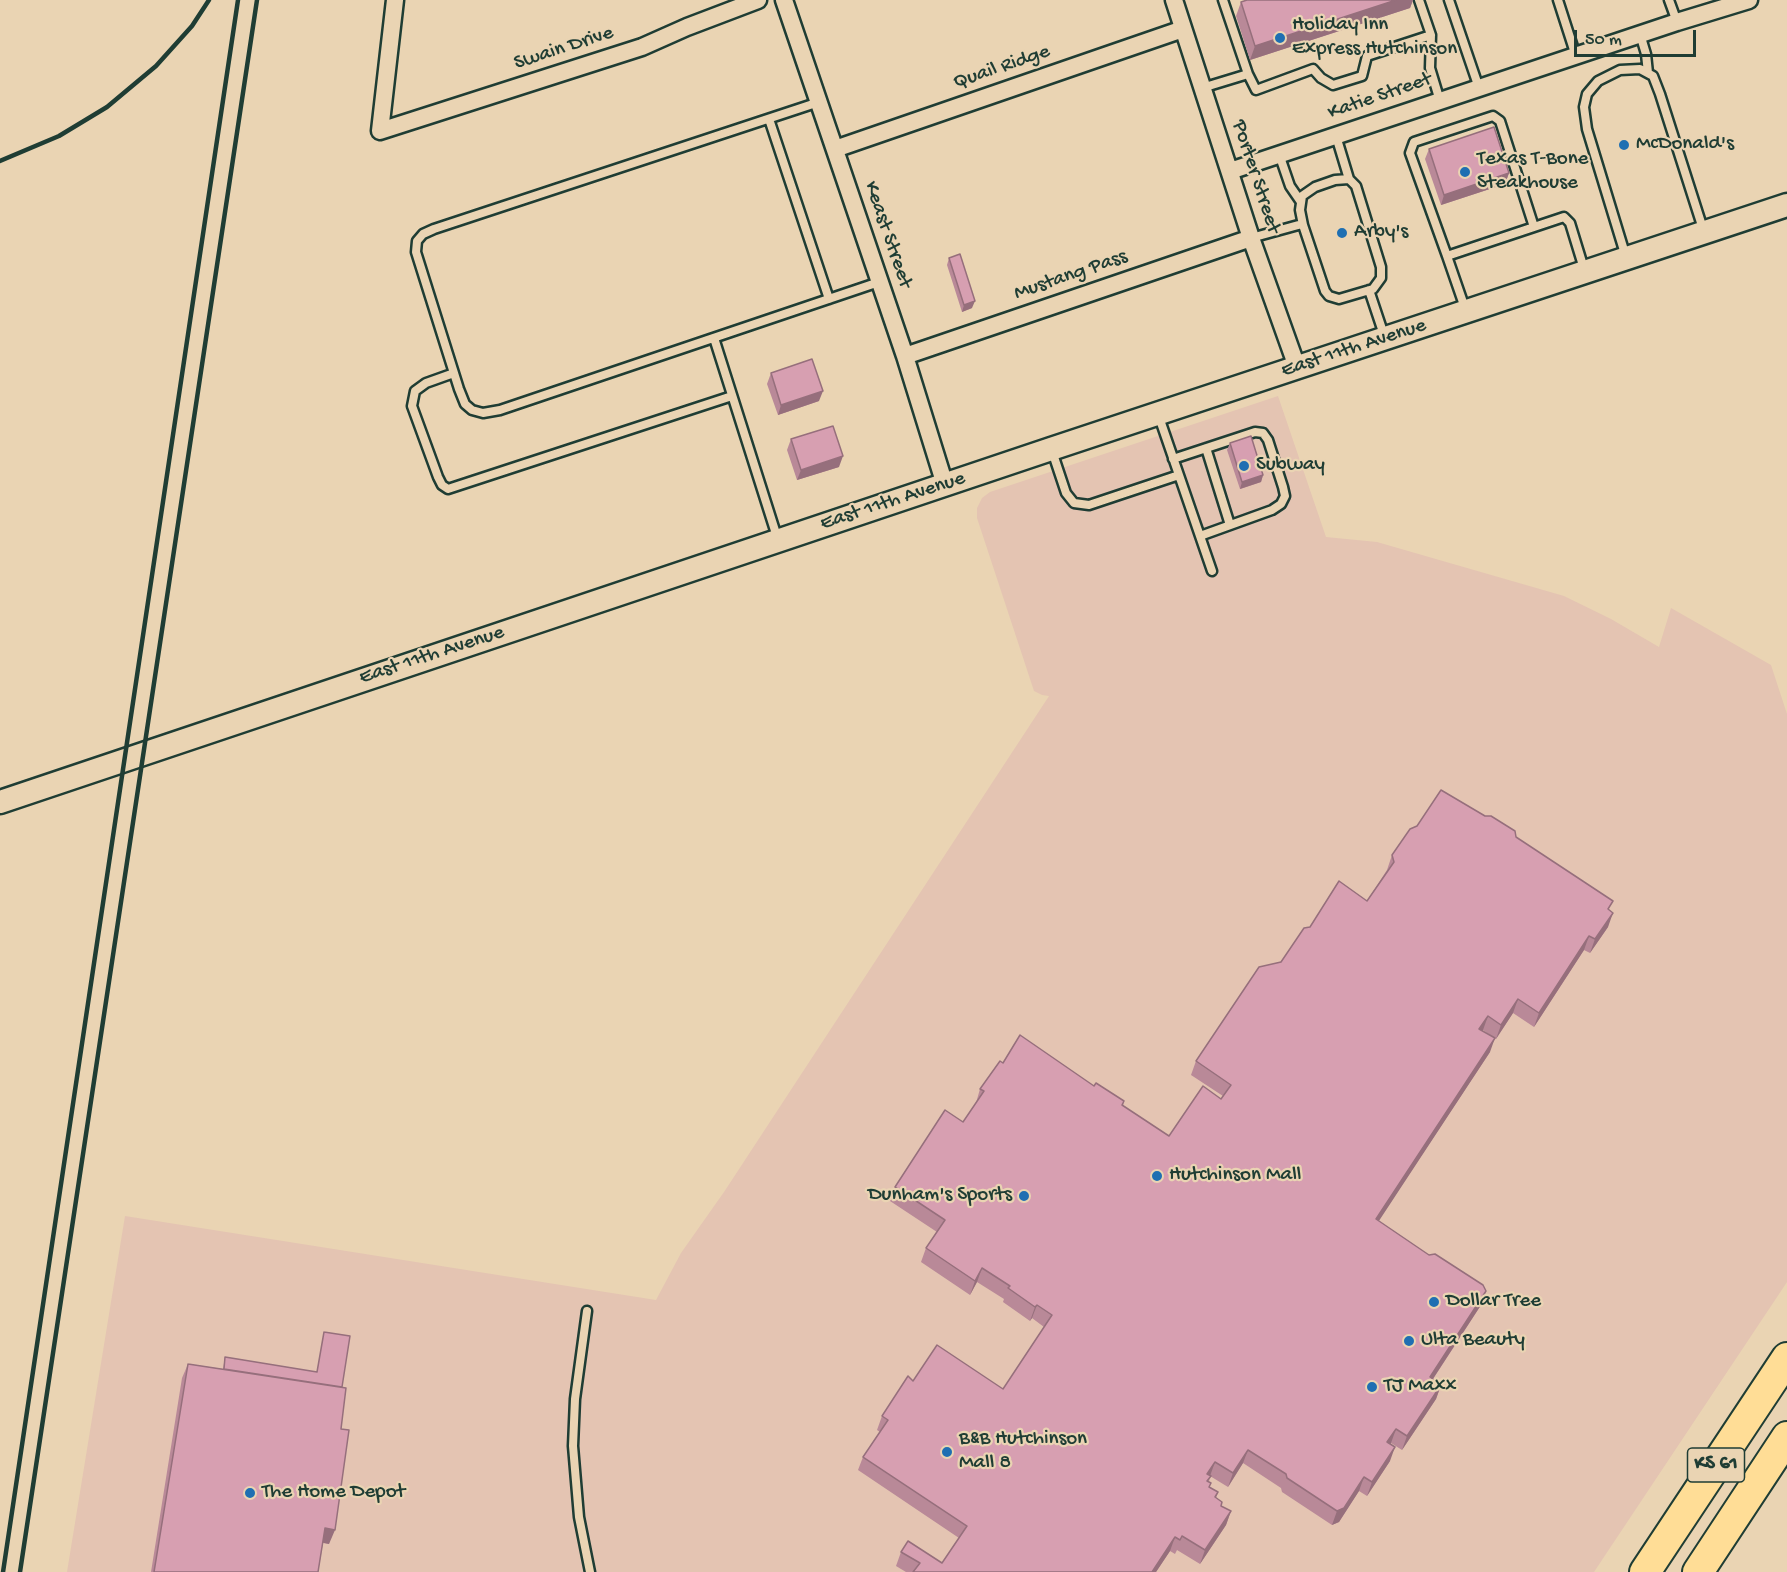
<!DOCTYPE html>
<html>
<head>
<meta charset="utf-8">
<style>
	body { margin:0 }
	#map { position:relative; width:1787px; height:1572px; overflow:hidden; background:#ead4b3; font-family:"Gochi Hand",sans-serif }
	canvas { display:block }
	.scale { position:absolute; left:1574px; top:30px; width:122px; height:27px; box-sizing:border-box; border:3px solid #1f3d34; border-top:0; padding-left:8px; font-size:18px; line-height:21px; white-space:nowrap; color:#1f3d34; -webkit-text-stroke:4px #ead4b3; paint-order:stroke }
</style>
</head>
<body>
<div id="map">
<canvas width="1787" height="1572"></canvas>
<div class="scale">50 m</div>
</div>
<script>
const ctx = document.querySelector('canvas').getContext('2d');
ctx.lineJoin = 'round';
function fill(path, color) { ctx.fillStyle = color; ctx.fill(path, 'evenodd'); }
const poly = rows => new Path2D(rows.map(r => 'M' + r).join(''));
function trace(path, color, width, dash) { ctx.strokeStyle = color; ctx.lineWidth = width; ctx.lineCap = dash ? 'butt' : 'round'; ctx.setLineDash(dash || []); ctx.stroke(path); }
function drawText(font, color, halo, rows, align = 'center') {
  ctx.font = font + ' "Gochi Hand",sans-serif'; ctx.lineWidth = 4.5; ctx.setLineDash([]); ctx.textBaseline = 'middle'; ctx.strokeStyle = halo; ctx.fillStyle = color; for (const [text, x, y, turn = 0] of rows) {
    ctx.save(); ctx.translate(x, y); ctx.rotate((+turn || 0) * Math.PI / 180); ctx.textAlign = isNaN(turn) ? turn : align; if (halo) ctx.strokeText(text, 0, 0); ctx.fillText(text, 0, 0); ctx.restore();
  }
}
fill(poly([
	[1278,396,1326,537,1377,542,1564,596,1611,619,1659,647,1671,608,1771,665,1787,714,1787,1282,1594,1572,67,1572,125,1216,656,1300,681,1253,724,1192,1049,696,1042,695,1034,691,977,518,977,508,982,498,990,492]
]), '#e4c4b2');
const lane = poly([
	[1419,0,1431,35,1430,68,1440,101],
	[1449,0,1479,88],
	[1558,0,1576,56],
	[1669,0,1677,22],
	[1640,34,1646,54,1648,73],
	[1248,74,1256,90,1313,69,1321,78,1333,85,1362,76,1367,56,1431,35],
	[1202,88,1248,74,1223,0],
	[819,102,434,229,423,234,417,241,416,252,459,389,465,404,472,410,483,413,500,410,879,282],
	[769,119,829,299],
	[1336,136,1349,179],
	[1279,154,1290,186,1301,202],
	[1349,179,1356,186,1381,267,1381,278,1373,289,1339,299,1329,296,1325,291,1303,225,1300,210,1302,196,1315,187,1335,180,1349,179],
	[1251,238,1302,224],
	[1447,256,1410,153,1414,142,1493,116,1500,121,1534,227],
	[1626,257,1587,129,1584,107,1587,94,1598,81,1620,70,1640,69,1653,76,1660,94,1704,232],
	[1369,290,1385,338],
	[1466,311,1447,256,1564,217,1570,223,1585,272],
	[714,338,778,540],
	[454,373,426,383,415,391,412,406,438,477,442,485,448,489,732,396],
	[1158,414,1212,571],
	[1206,448,1230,525],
	[1052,451,1066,493,1074,503,1089,505,1179,475],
	[1173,459,1255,432,1263,433,1268,440,1283,487,1285,496,1281,504,1272,510,1200,536],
	[587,1311,575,1399,573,1446,579,1517,590,1572]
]);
const street = poly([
	[395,0,380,131,642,47,687,27,758,0],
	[784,0,905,356,945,485],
	[1174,0,1251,238,1297,367],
	[835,149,1183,29],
	[1230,171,1677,22,1749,0],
	[905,356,1251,238]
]);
const secondary = poly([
	[0,802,1051,449,1787,205]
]);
const highway = poly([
	[1645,1572,1787,1358],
	[1698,1572,1787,1437]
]);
trace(lane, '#1f3d34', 13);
trace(street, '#1f3d34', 21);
trace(secondary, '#1f3d34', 27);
trace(highway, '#1f3d34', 34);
trace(lane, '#ead4b3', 8);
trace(street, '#ead4b3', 16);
trace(secondary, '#ead4b3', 22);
trace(highway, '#ffdd96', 30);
trace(poly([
	[0,161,59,136,107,107,156,66,192,26,209,0],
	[3,1572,238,0],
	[20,1572,257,0]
]), '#1f3d34', 4.5);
fill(poly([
	[1247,0,1413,0,1410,8,1250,60,1236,16,1241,2],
	[1429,149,1509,173,1505,184,1441,205,1425,159],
	[949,258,972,308,962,312,947,265],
	[771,373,819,401,778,415,767,384],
	[791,439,839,467,797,480,787,450],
	[1230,443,1263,475,1261,482,1240,489,1227,450],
	[1516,837,1610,911,1608,927,1590,953,1584,950,1534,1027,1513,1013,1496,1039,1483,1030,1482,1031,1490,1052,1378,1221,1481,1305,1433,1379,1441,1385,1436,1399,1402,1450,1391,1443,1390,1444,1390,1461,1367,1496,1359,1491,1339,1522,1332,1525,1282,1492,1281,1488,1243,1463,1228,1487,1210,1476,1209,1482,1210,1487,1218,1492,1216,1498,1221,1506,1231,1511,1226,1525,1200,1564,1177,1550,1175,1554,1170,1551,1156,1572,906,1572,896,1566,901,1552,942,1563,959,1538,858,1470,863,1457,880,1432,877,1430,882,1416,913,1381,1003,1389,1044,1327,1032,1318,1030,1321,1003,1302,1004,1299,977,1282,970,1295,921,1262,926,1248,937,1232,890,1201,895,1187,963,1122,976,1103,980,1089,1003,1063,1094,1086,1124,1101,1123,1106,1169,1136,1221,1099,1223,1096,1191,1075,1196,1061,1310,927,1367,901,1387,870,1392,855],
	[324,1332,342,1387,341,1429,329,1544,323,1543,318,1572,151,1572,182,1378,188,1364,223,1369,225,1357,317,1372]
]), '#b98998');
fill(poly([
	[1396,0,1413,0,1410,8,1250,60,1255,46],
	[1509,173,1505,184,1441,205,1444,195],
	[975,301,972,308,962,312,964,305],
	[823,391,819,401,778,415,781,405],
	[843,456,839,467,797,480,801,470],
	[1263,475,1261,482,1240,489,1242,482],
	[1613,913,1608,927,1590,953,1595,939],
	[1589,936,1584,950,1534,1027,1539,1013],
	[1518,999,1513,1013,1496,1039,1501,1025],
	[1488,1016,1483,1030,1474,1043,1479,1029],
	[1495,1038,1490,1052,1371,1233,1376,1219],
	[982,1268,977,1282,970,1295,975,1281],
	[1486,1291,1481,1305,1425,1391,1430,1377],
	[1037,1305,1032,1318,1030,1321,1035,1307],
	[1441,1385,1436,1399,1402,1450,1407,1436],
	[1396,1429,1391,1443,1382,1456,1387,1442],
	[1395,1447,1390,1461,1367,1496,1372,1482],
	[1248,1450,1243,1463,1228,1487,1233,1473],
	[1215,1462,1210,1476,1207,1474],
	[1364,1477,1359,1491,1339,1522,1332,1525,1337,1511],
	[1231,1511,1226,1525,1200,1564,1205,1550],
	[325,1528,335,1530,329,1544,320,1542],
	[1175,1537,1170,1551,1156,1572,1152,1572]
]), '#966f7c');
const building = poly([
	[1247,0,1396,0,1255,46,1241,2,1247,0],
	[1494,127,1509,173,1444,195,1429,149,1494,127],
	[960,254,975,301,964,305,949,258,960,254],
	[812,359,823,391,781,405,771,373,812,359],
	[833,426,843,456,801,470,791,439,833,426],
	[1251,436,1263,475,1242,482,1230,443,1251,436],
	[1441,790,1485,816,1491,816,1515,831,1516,837,1613,901,1608,909,1613,913,1595,939,1589,936,1539,1013,1518,999,1501,1025,1488,1016,1479,1029,1495,1038,1376,1219,1429,1255,1435,1254,1483,1285,1486,1291,1430,1377,1441,1385,1407,1436,1396,1429,1387,1442,1395,1447,1372,1482,1364,1477,1344,1508,1337,1511,1287,1478,1286,1474,1248,1450,1233,1473,1215,1462,1207,1474,1211,1476,1207,1481,1211,1483,1209,1487,1218,1492,1215,1497,1222,1502,1221,1506,1231,1511,1205,1550,1182,1536,1180,1540,1175,1537,1152,1572,913,1572,920,1563,901,1552,908,1541,942,1563,967,1526,863,1457,888,1420,882,1416,908,1376,913,1381,937,1345,1003,1389,1052,1315,1037,1305,1035,1307,1008,1288,1010,1286,982,1268,975,1281,926,1248,945,1220,895,1187,945,1110,963,1122,984,1091,980,1089,1000,1061,1003,1063,1020,1035,1094,1086,1096,1083,1124,1101,1122,1105,1169,1136,1203,1086,1221,1099,1231,1085,1196,1061,1259,967,1281,962,1304,928,1310,927,1339,881,1367,901,1394,862,1392,855,1410,829,1417,826,1441,790],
	[324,1332,350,1336,342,1387,224,1369,225,1357,317,1372,324,1332],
	[188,1364,346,1388,341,1429,349,1430,335,1530,325,1528,318,1572,154,1572,188,1364]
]);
fill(building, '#d79fb1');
trace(building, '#966f7c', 1.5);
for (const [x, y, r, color] of [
	[1280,38,6,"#1f6fb2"],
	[1624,145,6,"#1f6fb2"],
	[1465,172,6,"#1f6fb2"],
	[1342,233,6,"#1f6fb2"],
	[1244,466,6,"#1f6fb2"],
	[1157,1176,6,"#1f6fb2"],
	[1024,1196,6,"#1f6fb2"],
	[1434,1302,6,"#1f6fb2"],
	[1409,1341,6,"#1f6fb2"],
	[1372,1387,6,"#1f6fb2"],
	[947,1452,6,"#1f6fb2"],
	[250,1493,6,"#1f6fb2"]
]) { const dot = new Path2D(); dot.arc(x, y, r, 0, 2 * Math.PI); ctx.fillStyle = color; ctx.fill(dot); trace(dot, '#ead4b3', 2); }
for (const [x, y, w] of [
	[1716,1465,57]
]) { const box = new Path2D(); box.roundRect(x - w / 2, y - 17, w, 34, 4.5); ctx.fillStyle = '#ead4b3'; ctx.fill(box); trace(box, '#1f3d34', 1.5); }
drawText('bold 20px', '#1f3d34', null, [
	["KS 61",1716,1465]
]);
drawText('21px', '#1f3d34', '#ead4b3', [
	["Holiday Inn",1292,26],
	["Express Hutchinson",1292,50],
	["McDonald's",1636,145],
	["Texas T-Bone",1477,160],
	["Steakhouse",1477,184],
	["Arby's",1354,233],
	["Subway",1256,466],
	["Hutchinson Mall",1169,1176],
	["Dunham's Sports",1012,1196,"right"],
	["Dollar Tree",1446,1302],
	["Ulta Beauty",1421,1341],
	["TJ Maxx",1384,1387],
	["B&B Hutchinson",959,1440],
	["Mall 8",959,1464],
	["The Home Depot",262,1493]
], 'left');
drawText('21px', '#1f3d34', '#ead4b3', [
	["Swain Drive",564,49,-18],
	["Quail Ridge",1002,68,-19],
	["Katie Street",1380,97,-19],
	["Porter Street",1255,177,72],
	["Keast Street",887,235,71],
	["Mustang Pass",1071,276,-19],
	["East 11th Avenue",1354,349,-18],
	["East 11th Avenue",893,502,-18],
	["East 11th Avenue",432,656,-18]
]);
</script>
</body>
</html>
